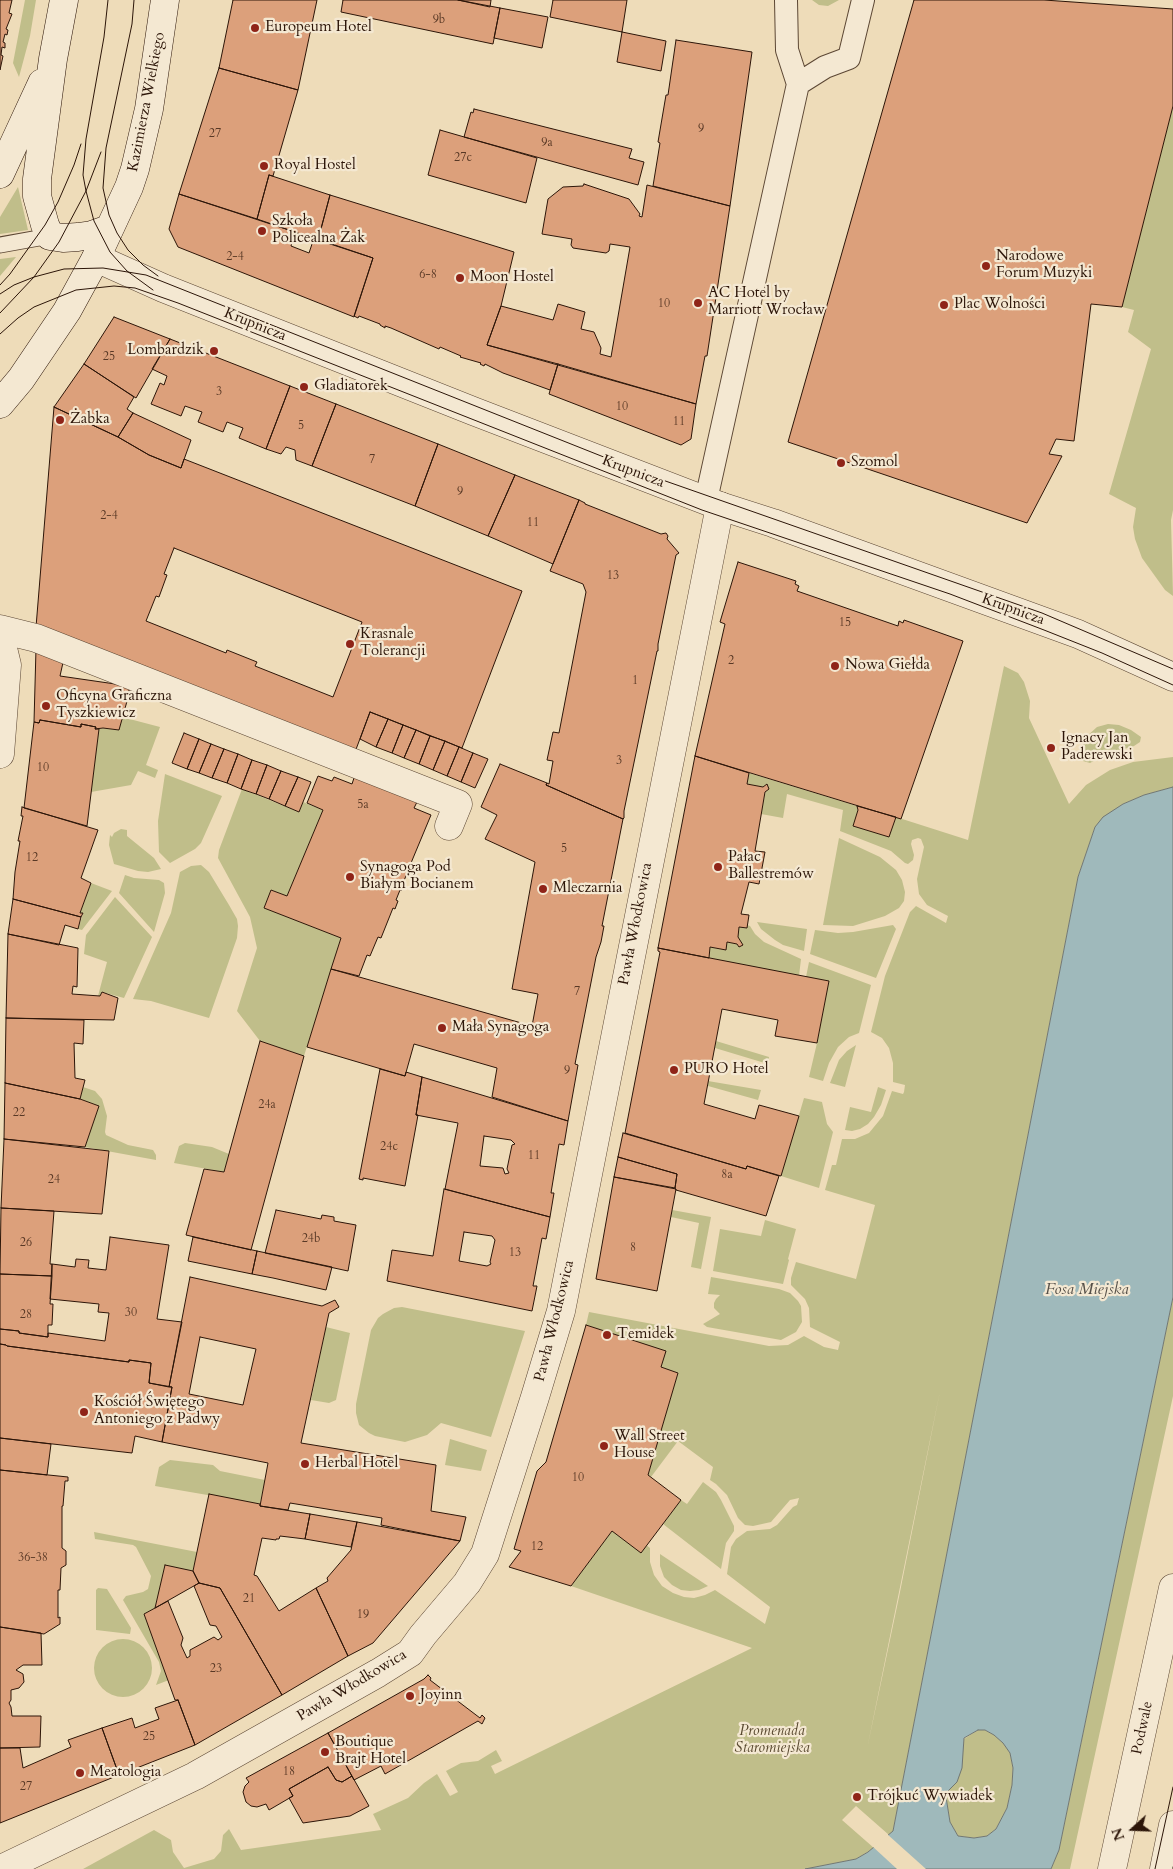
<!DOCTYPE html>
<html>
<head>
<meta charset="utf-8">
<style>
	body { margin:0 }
	#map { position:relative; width:1173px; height:1869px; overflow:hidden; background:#eedcb9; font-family:Cardo,serif }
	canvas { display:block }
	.north { position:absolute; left:1108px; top:1804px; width:50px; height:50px; -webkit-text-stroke:4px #f4e8d2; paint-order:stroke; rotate:250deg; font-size:14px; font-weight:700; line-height:20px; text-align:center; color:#2c1508 }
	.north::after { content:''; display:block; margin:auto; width:18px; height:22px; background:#2c1508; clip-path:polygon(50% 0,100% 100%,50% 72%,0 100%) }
</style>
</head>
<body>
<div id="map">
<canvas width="1173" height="1869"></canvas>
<div class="north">N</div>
</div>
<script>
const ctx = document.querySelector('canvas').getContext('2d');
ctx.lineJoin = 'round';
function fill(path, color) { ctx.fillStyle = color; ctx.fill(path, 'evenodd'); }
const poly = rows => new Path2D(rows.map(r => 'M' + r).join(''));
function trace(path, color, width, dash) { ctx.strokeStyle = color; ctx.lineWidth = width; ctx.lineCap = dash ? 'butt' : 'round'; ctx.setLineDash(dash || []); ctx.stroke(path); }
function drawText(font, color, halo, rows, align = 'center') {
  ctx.font = font + ' Cardo,serif'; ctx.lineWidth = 4.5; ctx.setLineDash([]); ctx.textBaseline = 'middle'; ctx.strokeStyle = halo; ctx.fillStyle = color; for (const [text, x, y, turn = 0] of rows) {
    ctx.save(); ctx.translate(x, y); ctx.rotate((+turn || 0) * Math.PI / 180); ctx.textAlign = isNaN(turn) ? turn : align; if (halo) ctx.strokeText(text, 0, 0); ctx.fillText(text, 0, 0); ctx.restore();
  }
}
fill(poly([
	[25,0,36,0,30,36,19,77,13,63],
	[812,0,839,0,828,6,819,5],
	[1173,106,1173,510,1171,520,1173,596,1165,590,1142,558,1135,539,1133,527,1136,508,1109,494,1151,349,1128,332,1134,310,1122,307],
	[18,187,28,230,0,234,0,217],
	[16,257,0,276,0,259],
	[1004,666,1018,673,1024,682,1030,701,1029,718,1069,804,1086,785,1110,770,1133,762,1173,757,1173,787,1144,795,1123,804,1095,827,1078,877,893,1831,889,1835,856,1806,842,1820,874,1848,856,1859,805,1869,83,1869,154,1830,171,1840,173,1852,184,1868,214,1859,221,1851,223,1835,229,1829,241,1850,381,1830,373,1814,408,1798,424,1783,437,1774,450,1796,458,1792,446,1771,461,1763,478,1761,496,1750,502,1761,491,1766,495,1774,752,1648,571,1586,612,1531,641,1552,646,1545,650,1548,650,1562,654,1575,662,1586,673,1593,684,1597,694,1598,705,1595,715,1590,765,1624,770,1607,727,1574,731,1547,736,1539,747,1531,770,1529,777,1525,793,1507,797,1505,799,1498,790,1500,771,1522,753,1526,745,1525,738,1518,727,1495,716,1484,710,1480,713,1467,678,1441,651,1477,648,1475,678,1373,661,1367,665,1351,586,1325,589,1312,769,1346,788,1345,804,1336,824,1347,838,1350,840,1342,810,1327,809,1308,805,1299,791,1285,791,1278,796,1262,856,1279,875,1205,825,1190,832,1165,836,1165,842,1139,855,1139,869,1133,883,1116,892,1091,903,1094,904,1092,905,1085,893,1082,893,1063,889,1048,882,1038,871,1032,885,976,910,912,916,906,946,923,948,916,927,905,919,894,917,879,924,847,921,839,918,838,912,840,911,844,914,855,913,860,908,864,905,863,891,851,840,831,843,810,787,794,783,818,761,814,767,785,763,787,747,784,749,773,857,806,858,810,853,826,889,837,896,817,968,840],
	[940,1391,899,1597,867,1749],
	[122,717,160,727,146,765,158,770,155,778,138,771,131,785,91,792,99,729,103,728,119,730],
	[1108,724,1119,725,1131,730,1141,737,1140,742,1134,746,1107,754,1090,763,1083,761,1081,759,1080,750,1086,737,1097,727],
	[165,774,222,796,201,843,195,849,170,863,159,852,158,821],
	[242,789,299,812,303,802,323,810,287,896,271,890,264,908,341,938,304,1056,260,1041,237,1011,257,948,250,917,218,858,219,850],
	[121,829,127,830,127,836,154,858,161,869,148,872,138,871,114,864,109,845,110,835,112,837,114,833],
	[839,838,880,857,896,870,902,880,905,892,904,901,899,908,885,916,853,926,823,925],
	[201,865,209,872,229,905,237,919,238,926,237,938,209,1018,151,1001,133,999,171,913,180,872,191,866],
	[125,875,134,878,159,880,164,883,165,893,154,932,119,893],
	[91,883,112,891,82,930,78,929,83,914,80,913],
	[115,897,152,937,124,998,102,992,100,996,98,996,107,962,84,954,86,935],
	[757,922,807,929,804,951,783,945,775,940,761,929],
	[747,925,750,926,755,934,764,942,801,959,799,976,709,958,710,947,725,950,727,942,737,944,739,947,742,945,738,937,739,927,747,928],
	[893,925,896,929,876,978,810,954,815,930,838,933,853,932],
	[809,962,871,985,859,1033,849,1037,838,1047,829,1063,823,1081,809,1077,817,1043,829,981,806,977],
	[716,1041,769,1057,768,1064,715,1048],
	[856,1045,845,1087,830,1083,839,1060,847,1051],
	[708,1081,761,1090,758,1100,708,1086],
	[83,1087,95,1091,102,1099,107,1116,105,1132,106,1135,128,1145,153,1150,156,1155,156,1160,85,1147,99,1106,80,1099],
	[878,1087,886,1090,881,1105,874,1117,868,1124,860,1129,852,1131,845,1130,850,1107,871,1112],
	[804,1098,822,1102,827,1124,833,1132,819,1188,781,1176],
	[185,1143,212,1147,229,1154,224,1172,174,1163,179,1146],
	[672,1210,711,1217,701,1269,691,1267,699,1223,671,1217],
	[765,1220,796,1229,788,1259,789,1260,783,1284,713,1271,720,1229,761,1236],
	[711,1277,779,1289,790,1293,798,1301,801,1306,802,1322,796,1332,781,1340,707,1327,703,1324,720,1314,714,1308,714,1303,716,1299,720,1295,708,1294],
	[1173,1297,1173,1396,1070,1869,1051,1869,1059,1850,1075,1773],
	[402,1307,525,1331,491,1437,441,1423,427,1435,405,1442,375,1436,369,1433,359,1425,356,1413,356,1404,371,1330,378,1318,383,1314,394,1308],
	[326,1327,350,1333,336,1400,329,1403,311,1400],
	[450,1439,487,1450,481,1471,445,1465],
	[170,1460,213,1465,220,1471,265,1480,260,1504,155,1486,159,1467],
	[703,1482,716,1492,721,1500,734,1526,734,1531,726,1543,721,1569,663,1524,681,1500,687,1504],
	[94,1532,197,1552,193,1571,165,1566,155,1608,144,1614,169,1680,156,1685,161,1671,159,1662,123,1600,126,1596,143,1592,148,1589,151,1576,149,1572,136,1547,133,1545,95,1539],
	[660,1554,708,1586,699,1590,690,1591,681,1590,672,1585,664,1577,660,1566],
	[98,1588,107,1589,131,1628,130,1634,96,1630,96,1590],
	'94 1668a29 29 0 1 1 58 0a29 29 0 1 1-58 0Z',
	[978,1730,985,1730,994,1735,1003,1742,1010,1753,1013,1768,1012,1785,1007,1808,996,1829,987,1836,974,1838,958,1836,950,1822,946,1797,948,1791,957,1782,964,1739]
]), '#c0be8a');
const water = poly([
	[1173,787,1173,1297,1059,1850,1051,1869,805,1869,856,1859,868,1852,893,1831,1078,877,1095,827,1103,817,1123,804,1144,795,1173,787],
	[978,1730,985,1730,994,1735,1003,1743,1010,1753,1013,1768,1012,1785,1007,1808,996,1829,987,1836,974,1838,958,1836,950,1822,946,1797,948,1791,957,1782,962,1768,964,1738,978,1730]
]);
fill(water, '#9fb9bb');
trace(water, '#717773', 1);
fill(poly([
	[887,1834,926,1869,897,1869,872,1846]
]), '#eedcb9');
const building = poly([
	[0,0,12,0,9,13,12,14,6,29,8,30,7,35,5,34,3,42,5,43,5,48,2,47,1,55,3,56,0,70,0,0],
	[233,0,317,0,298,90,219,68,233,0],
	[343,0,458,0,500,8,493,44,341,12,343,0],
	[458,0,491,0,490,7,458,0],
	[553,0,627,0,622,32,550,17,553,0],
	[914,0,1044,0,1173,9,1173,106,1122,307,1091,304,1074,441,1056,439,1049,454,1062,456,1027,523,788,442,914,0],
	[500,8,548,17,542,48,494,38,500,8],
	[622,32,666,41,661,71,617,62,622,32],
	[676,40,752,52,730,206,653,186,660,143,658,142,666,95,668,95,676,40],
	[219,68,298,90,273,176,269,175,257,219,179,194,219,68],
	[474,109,632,149,629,158,644,162,638,185,464,137,471,112,473,113,474,109],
	[440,130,537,158,526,203,428,175,440,130],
	[269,175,330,195,318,240,257,219,269,175],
	[584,184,629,199,640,214,639,216,642,217,647,185,730,206,707,356,705,356,696,404,487,345,501,306,553,320,558,304,585,312,581,329,594,332,601,348,600,354,611,357,630,247,610,244,609,251,606,253,573,248,571,245,572,239,542,234,548,199,563,187,583,186,584,184],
	[179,194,295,232,291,246,309,253,314,238,373,258,354,317,178,247,169,229,179,194],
	[330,195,514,252,501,306,487,345,558,364,550,390,503,373,485,364,484,366,480,364,481,363,460,357,461,356,440,347,439,349,391,328,385,326,385,328,380,325,380,324,359,316,358,318,354,316,373,258,318,240,330,195],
	[114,317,170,339,136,398,84,364,114,317],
	[170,339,290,386,266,449,239,438,243,428,227,422,223,432,198,422,202,412,185,406,181,416,151,404,160,383,164,385,167,376,152,369,170,339],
	[84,364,134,397,127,409,133,413,118,437,54,407,84,364],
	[558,364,696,404,691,439,681,445,549,394,558,364],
	[290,386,336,404,312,466,296,460,295,450,286,447,281,454,266,449,290,386],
	[336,404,438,444,415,506,312,466,336,404],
	[54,407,118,437,149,455,181,468,184,459,522,591,462,748,370,712,355,752,36,627,54,407],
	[174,548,362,622,333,697,255,666,257,662,227,650,226,653,146,621,156,596,159,597,167,575,164,574,174,548],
	[133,413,191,440,181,468,149,455,118,437,133,413],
	[438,444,515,475,488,536,415,506,438,444],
	[515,475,579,500,553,564,488,536,515,475],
	[579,500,585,503,585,504,661,534,666,533,668,536,667,539,679,553,676,555,658,644,658,651,657,651,624,811,624,818,623,819,546,785,547,783,549,784,553,761,547,760,553,732,559,733,586,592,583,584,550,571,579,500],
	[738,562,796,581,795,584,799,586,797,591,898,626,899,621,903,623,904,620,963,641,901,819,695,756,725,624,720,622,738,562],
	[36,649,64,658,60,676,129,686,129,694,119,730,103,728,95,729,96,727,81,724,81,727,40,720,39,723,34,722,36,649],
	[370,712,388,719,376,747,360,739,370,712],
	[388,719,403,725,392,753,376,747,388,719],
	[40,720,81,727,81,724,96,727,95,729,99,729,87,826,24,808,34,722,39,723,40,720],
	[403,725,416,730,404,758,392,753,403,725],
	[416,730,430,736,419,764,404,758,416,730],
	[184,733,199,739,187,769,172,763,184,733],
	[430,736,445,741,433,770,419,764,430,736],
	[199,739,211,744,199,773,187,769,199,739],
	[445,741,459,747,447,776,433,770,445,741],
	[211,744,224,749,212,778,199,773,211,744],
	[459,747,473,753,461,782,447,776,459,747],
	[224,749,238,754,227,783,212,778,224,749],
	[473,753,488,759,475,788,461,782,473,753],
	[238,754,252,760,241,789,227,783,238,754],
	[695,756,749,773,747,784,763,787,767,784,769,789,765,792,755,851,765,852,759,884,749,882,741,914,749,915,747,928,739,927,738,937,743,945,739,947,737,944,727,942,726,950,710,947,709,958,658,948,695,756],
	[252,760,267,765,256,794,241,789,252,760],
	[500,764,547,783,546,785,623,819,602,926,604,926,601,942,596,957,575,1064,578,1065,568,1121,492,1097,497,1068,414,1044,405,1076,307,1047,331,969,532,1026,538,994,512,989,535,862,485,839,497,815,481,807,500,764],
	[267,765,281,771,269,799,256,794,267,765],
	[281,771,298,777,285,806,269,799,281,771],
	[355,775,418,800,414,808,431,815,411,863,413,864,410,871,408,871,403,883,405,883,402,890,400,890,396,900,398,901,395,909,393,908,381,938,378,937,370,956,367,955,359,976,331,969,341,938,264,908,271,890,287,896,323,810,307,803,318,776,332,781,334,777,352,784,355,775],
	[298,777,311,782,299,812,285,806,298,777],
	[857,806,896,817,889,837,853,826,858,810,857,806],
	[22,807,98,830,81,878,91,883,80,913,83,913,81,917,13,899,15,872,20,841,18,841,23,816,21,816,22,807],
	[13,899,81,917,78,929,65,925,59,945,8,934,13,899],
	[8,934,78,948,77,987,73,986,72,994,100,996,102,992,118,998,114,1020,6,1018,8,934],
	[658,948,829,981,817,1043,775,1036,778,1020,722,1009,704,1104,755,1119,759,1105,799,1116,781,1176,747,1166,746,1169,625,1133,660,952,658,951,658,948],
	[6,1018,84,1020,83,1044,74,1043,75,1078,85,1080,80,1099,5,1083,6,1018],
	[260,1041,304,1056,251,1250,186,1235,204,1169,224,1172,260,1041],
	[380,1069,405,1076,406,1072,422,1077,416,1115,418,1115,405,1186,363,1178,363,1180,359,1179,380,1069],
	[422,1077,568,1121,564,1145,559,1144,551,1193,554,1193,550,1217,445,1189,458,1123,416,1115,422,1077],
	[484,1136,511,1140,515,1144,512,1145,507,1169,509,1173,505,1174,503,1168,480,1166,484,1136],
	[5,1083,80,1099,99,1106,85,1147,4,1139,5,1083],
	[623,1133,746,1169,747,1166,779,1176,766,1216,676,1190,675,1188,677,1174,618,1157,623,1133],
	[4,1139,109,1151,102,1214,1,1208,4,1139],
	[618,1157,677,1174,675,1188,614,1177,618,1157],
	[614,1177,676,1189,657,1291,596,1279,614,1177],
	[444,1189,550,1217,546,1239,542,1238,533,1286,537,1286,532,1311,387,1281,392,1250,433,1256,444,1189],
	[464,1232,492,1236,495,1240,490,1262,491,1264,487,1266,459,1261,464,1232],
	[1,1208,54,1211,50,1264,52,1264,52,1276,0,1274,1,1208],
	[276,1210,321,1219,322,1215,334,1217,334,1221,356,1225,348,1271,265,1253,276,1210],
	[110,1237,169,1245,157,1319,182,1322,169,1387,149,1383,151,1363,129,1360,129,1362,7,1346,6,1345,0,1344,0,1329,19,1331,19,1333,48,1337,48,1333,105,1341,109,1313,98,1312,99,1304,50,1299,52,1264,75,1267,76,1259,89,1260,88,1268,106,1270,110,1237],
	[193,1237,257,1251,252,1274,188,1261,193,1237],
	[257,1251,332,1267,326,1290,273,1278,252,1274,257,1251],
	[0,1274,52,1276,50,1304,53,1304,52,1325,48,1325,48,1337,19,1333,19,1331,0,1329,0,1274],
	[190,1277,322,1306,335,1300,339,1307,329,1313,301,1443,436,1465,431,1511,466,1517,460,1541,381,1525,382,1518,290,1503,288,1510,260,1506,268,1463,162,1442,172,1387,169,1387,190,1277],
	[200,1337,256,1349,243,1405,189,1394,200,1337],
	[586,1325,666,1351,661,1367,678,1373,648,1475,681,1500,641,1553,612,1531,571,1586,509,1567,521,1551,514,1549,537,1471,546,1462,586,1325],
	[0,1344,6,1345,7,1346,129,1362,129,1360,151,1363,149,1383,172,1387,162,1442,135,1436,132,1453,0,1438,0,1344],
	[0,1438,51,1444,47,1475,0,1470,0,1438],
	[0,1470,68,1477,68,1481,65,1481,63,1506,62,1506,62,1548,66,1551,66,1565,61,1568,60,1590,58,1590,58,1618,60,1617,60,1624,44,1634,0,1627,0,1470],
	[209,1494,260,1504,260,1506,310,1514,305,1539,280,1536,279,1539,276,1539,276,1540,262,1538,254,1575,257,1576,279,1611,316,1588,348,1656,282,1695,220,1588,199,1583,193,1571,209,1494],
	[310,1514,357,1522,351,1547,305,1539,310,1514],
	[357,1522,460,1541,373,1643,348,1656,316,1588,328,1581,327,1578,351,1550,357,1522],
	[165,1565,193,1571,199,1583,155,1608,165,1565],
	[199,1583,220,1588,282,1695,195,1745,178,1700,175,1700,144,1614,168,1601,183,1638,181,1645,187,1658,190,1656,190,1650,214,1637,218,1640,222,1637,216,1626,210,1625,194,1586,199,1583],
	[0,1627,41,1633,42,1665,23,1665,16,1670,23,1674,24,1682,19,1688,11,1690,11,1700,9,1703,11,1707,12,1716,41,1716,40,1747,0,1748,0,1627],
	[428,1675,431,1678,430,1680,480,1718,482,1715,485,1718,482,1724,478,1721,385,1774,381,1766,354,1780,328,1733,424,1679,428,1675],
	[178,1700,195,1745,119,1775,102,1728,132,1718,135,1728,159,1719,155,1708,178,1700],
	[102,1728,119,1775,0,1823,0,1748,20,1748,23,1768,71,1747,68,1740,102,1728],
	[328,1733,352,1776,342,1782,336,1780,328,1767,289,1789,293,1796,269,1810,266,1804,257,1807,251,1806,246,1802,243,1792,245,1786,249,1782,246,1778,328,1733],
	[328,1767,336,1780,342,1782,352,1776,369,1806,350,1816,303,1823,289,1798,293,1796,289,1789,328,1767]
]);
fill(building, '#dca07b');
trace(building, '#2c1508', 1);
const service = poly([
	[0,245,50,236]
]);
const pedestrian = poly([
	[798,84,825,67,849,58,863,0],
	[706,500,798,84,787,50,786,0]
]);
const minor = poly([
	[0,629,36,638,458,804,449,826],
	[0,636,7,665,0,754],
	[1,1869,195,1776,378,1673,410,1653,423,1635,467,1583,485,1554,535,1397,561,1311,720,506]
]);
const tertiary = poly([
	[96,258,163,288,473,411,720,506,773,523,1078,634,1173,677],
	[1112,1869,1173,1588],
	[1164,1869,1173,1825]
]);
const secondary = poly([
	[64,0,53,59,37,179,37,196,45,225,50,236,63,238,78,237,92,235,109,229],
	[0,174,42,83],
	[0,404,21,379,67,311,96,258,129,187,135,169,149,109,165,0]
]);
trace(service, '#5c4734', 17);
trace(pedestrian, '#5c4734', 24);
trace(minor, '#5c4734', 29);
trace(tertiary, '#5c4734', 29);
trace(secondary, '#2c1508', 29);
trace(service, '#f4e8d2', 15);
trace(pedestrian, '#f4e8d2', 22);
trace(minor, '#f4e8d2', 28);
trace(tertiary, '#f4e8d2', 28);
trace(secondary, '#f4e8d2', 28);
trace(poly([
	[108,0,104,37,86,139,83,175,86,191,94,221,110,252,127,271,153,290],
	[134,0,132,24,106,148,103,188,109,215,117,233,128,250,143,265,158,276],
	[0,285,10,274,45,225,58,202,74,165,81,144],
	[0,294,14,285,34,277,64,269,103,268,146,275,654,477,1042,613,1173,669],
	[0,313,34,277,59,242,86,191,101,152],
	[0,334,18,318,34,307,76,290,114,286,135,288,178,303,702,510,950,594,1044,630,1102,653,1173,685],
	[1155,1869,1173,1787],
	[1173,1869,1173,1867]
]), '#2c1508', 1);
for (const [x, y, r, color] of [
	[255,28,5,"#8f2418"],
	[264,166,5,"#8f2418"],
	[262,231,5,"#8f2418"],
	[986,266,5,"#8f2418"],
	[460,278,5,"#8f2418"],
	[698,303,5,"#8f2418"],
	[944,305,5,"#8f2418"],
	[214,351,5,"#8f2418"],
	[304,387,5,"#8f2418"],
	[60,420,5,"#8f2418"],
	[841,463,5,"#8f2418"],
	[350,644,5,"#8f2418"],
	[835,666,5,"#8f2418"],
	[46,706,5,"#8f2418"],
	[1051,748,5,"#8f2418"],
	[718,867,5,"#8f2418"],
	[350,877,5,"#8f2418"],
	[543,889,5,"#8f2418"],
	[442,1028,5,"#8f2418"],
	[674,1070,5,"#8f2418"],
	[607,1335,5,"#8f2418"],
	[84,1412,5,"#8f2418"],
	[604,1446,5,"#8f2418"],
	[305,1464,5,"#8f2418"],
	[410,1696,5,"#8f2418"],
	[325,1752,5,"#8f2418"],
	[80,1773,5,"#8f2418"],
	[857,1797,5,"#8f2418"]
]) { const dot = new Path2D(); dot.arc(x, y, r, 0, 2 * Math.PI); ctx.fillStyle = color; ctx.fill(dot); trace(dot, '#f4e8d2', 2); }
drawText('12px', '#583825', null, [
	["9b",439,20],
	["9",701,129],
	["27",215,134],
	["9a",547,143],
	["27c",463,158],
	["2-4",235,257],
	["6-8",428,275],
	["10",664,304],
	["25",109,357],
	["3",219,392],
	["10",622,407],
	["11",679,422],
	["5",301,426],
	["7",372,460],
	["9",460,492],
	["2-4",109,516],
	["11",533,523],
	["13",613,576],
	["15",845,623],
	["2",731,661],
	["1",635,681],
	["3",619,761],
	["10",43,768],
	["5a",363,805],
	["5",564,849],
	["12",32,858],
	["7",577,992],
	["9",567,1071],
	["24a",267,1105],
	["22",19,1113],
	["24c",389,1147],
	["11",534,1156],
	["8a",727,1175],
	["24",54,1180],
	["24b",311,1239],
	["26",26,1243],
	["8",633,1248],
	["13",515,1253],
	["30",131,1313],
	["28",26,1315],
	["10",578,1478],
	["12",537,1547],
	["36-38",33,1558],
	["21",249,1599],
	["19",363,1615],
	["23",216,1669],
	["25",149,1737],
	["18",289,1772],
	["27",26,1787]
]);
drawText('15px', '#2c1508', '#f4e8d2', [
	["Europeum Hotel",265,28],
	["Royal Hostel",274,166],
	["Szkoła",272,222],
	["Policealna Żak",272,239],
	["Narodowe",996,257],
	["Forum Muzyki",996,274],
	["Moon Hostel",470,278],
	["AC Hotel by",708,294],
	["Marriott Wrocław",708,311],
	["Plac Wolności",954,305],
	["Lombardzik",204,351,"right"],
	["Gladiatorek",314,387],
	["Żabka",70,420],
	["Szomol",851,463],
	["Krasnale",360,635],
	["Tolerancji",360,652],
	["Nowa Giełda",845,666],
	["Oficyna Graficzna",56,697],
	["Tyszkiewicz",56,714],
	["Ignacy Jan",1061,739],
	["Paderewski",1061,756],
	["Pałac",728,858],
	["Ballestremów",728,875],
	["Synagoga Pod",360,868],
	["Białym Bocianem",360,885],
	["Mleczarnia",553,889],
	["Mała Synagoga",452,1028],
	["PURO Hotel",684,1070],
	["Temidek",617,1335],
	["Kościół Świętego",94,1403],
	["Antoniego z Padwy",94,1420],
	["Wall Street",614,1437],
	["House",614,1454],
	["Herbal Hotel",315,1464],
	["Joyinn",420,1696],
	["Boutique",335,1743],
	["Brajt Hotel",335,1760],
	["Meatologia",90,1773],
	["Trójkuć Wywiadek",867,1797]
], 'left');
drawText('15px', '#2c1508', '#f4e8d2', [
	["Kazimierza Wielkiego",147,102,-79],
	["Krupnicza",255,325,22],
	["Krupnicza",633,472,21],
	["Krupnicza",1013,610,20],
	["Pawła Włodkowica",636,924,-79],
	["Pawła Włodkowica",555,1321,-76],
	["Pawła Włodkowica",352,1686,-31],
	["Podwale",1143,1728,-78]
]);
drawText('italic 15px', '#58482f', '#f4e8d2', [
	["Promenada",772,1732],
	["Staromiejska",772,1749]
]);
drawText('italic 16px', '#544e47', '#f4e8d2', [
	["Fosa Miejska",1087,1290]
]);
</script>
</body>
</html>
